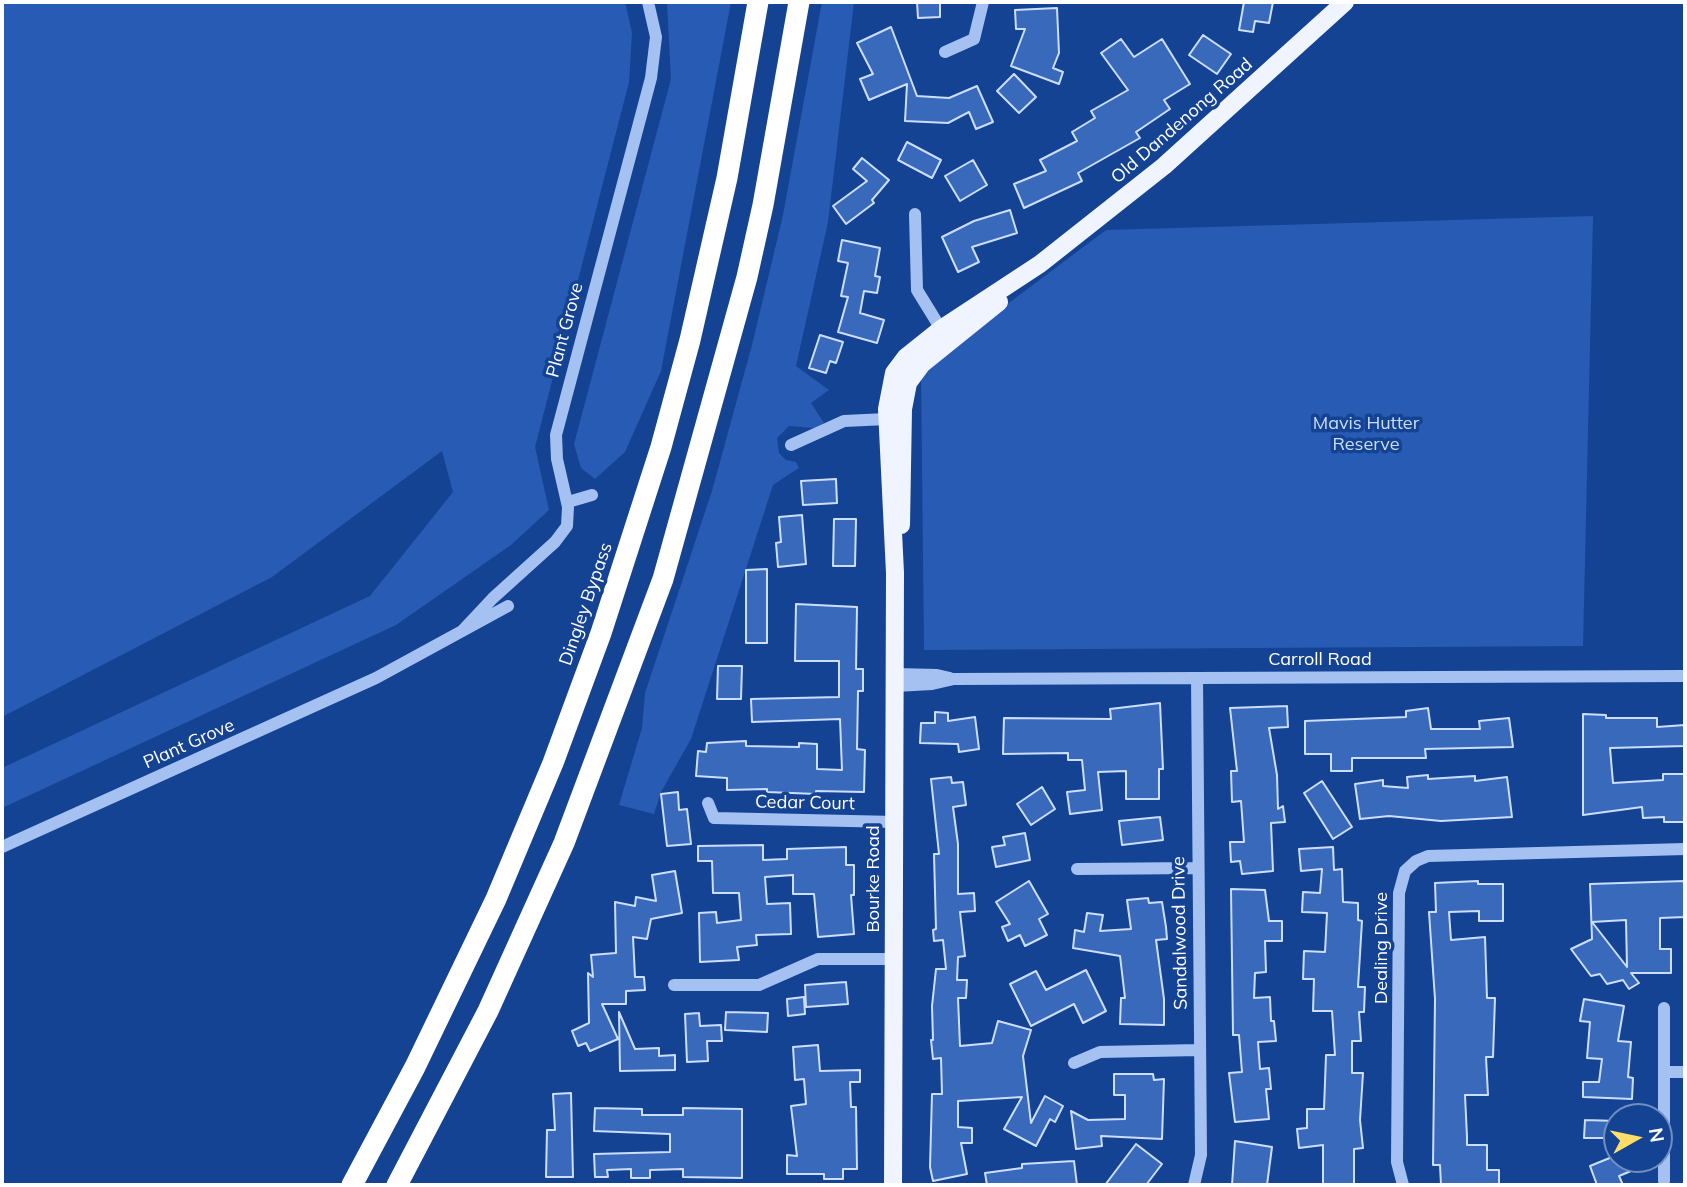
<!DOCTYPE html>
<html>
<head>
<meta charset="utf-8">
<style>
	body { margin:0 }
	#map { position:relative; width:1687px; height:1187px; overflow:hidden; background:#154394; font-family:Mulish,sans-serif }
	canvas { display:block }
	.frame { position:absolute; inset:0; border:4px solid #fff; pointer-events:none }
	.north { position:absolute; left:1603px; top:1103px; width:70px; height:70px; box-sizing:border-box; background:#154394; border:2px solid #738ebf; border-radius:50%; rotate:81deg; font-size:19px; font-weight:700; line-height:28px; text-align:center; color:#fff }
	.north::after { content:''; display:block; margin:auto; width:24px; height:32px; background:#ffde65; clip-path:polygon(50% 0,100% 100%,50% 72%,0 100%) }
</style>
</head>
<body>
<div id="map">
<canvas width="1687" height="1187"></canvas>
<div class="frame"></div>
<div class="north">N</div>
</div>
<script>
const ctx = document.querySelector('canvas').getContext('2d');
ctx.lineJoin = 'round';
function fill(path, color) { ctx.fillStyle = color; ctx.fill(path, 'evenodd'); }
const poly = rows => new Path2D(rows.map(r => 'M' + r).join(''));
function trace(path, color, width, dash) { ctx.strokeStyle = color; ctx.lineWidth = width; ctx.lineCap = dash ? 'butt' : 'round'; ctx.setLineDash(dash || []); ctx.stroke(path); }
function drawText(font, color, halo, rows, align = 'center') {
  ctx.font = font + ' Mulish,sans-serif'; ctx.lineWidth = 7; ctx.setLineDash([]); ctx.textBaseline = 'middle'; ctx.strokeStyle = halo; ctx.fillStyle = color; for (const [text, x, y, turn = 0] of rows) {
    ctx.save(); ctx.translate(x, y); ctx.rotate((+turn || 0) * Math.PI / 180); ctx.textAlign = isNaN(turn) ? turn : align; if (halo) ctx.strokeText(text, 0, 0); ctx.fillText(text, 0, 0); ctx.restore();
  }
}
fill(poly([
	[2,2,625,2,632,33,629,82,535,447,549,510,511,545,396,625,2,808,2,768,370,596,453,492,442,451,272,577,2,717],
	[667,2,731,2,661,371,625,452,595,479,581,468,574,444,671,79],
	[822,2,854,2,828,222,796,366,829,390,811,403,824,423,814,428,789,426,777,438,779,453,786,460,796,462,799,468,773,485,691,739,661,792,654,814,619,805,642,728,645,693,712,491,752,345,783,215],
	[1593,216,1583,646,924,650,921,369,1106,230]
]), '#285bb3');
const building = poly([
	[917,2,940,2,940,17,918,18,917,2],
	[1244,2,1273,2,1269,23,1255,21,1253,32,1239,30,1244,2],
	[1057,8,1059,53,1053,68,1063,72,1059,84,1011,66,1025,29,1016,29,1015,10,1057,8],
	[891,27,917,96,949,98,977,86,993,122,976,129,969,112,948,123,905,121,907,84,869,100,860,79,873,74,857,43,891,27],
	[1203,35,1231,54,1217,74,1189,55,1203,35],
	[1121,39,1134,57,1162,39,1190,84,1164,100,1170,109,1136,132,1140,138,1078,173,1082,181,1024,208,1014,184,1046,171,1040,160,1077,141,1072,132,1095,118,1091,111,1128,90,1101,53,1121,39],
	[1014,74,1036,97,1019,113,997,91,1014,74],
	[907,142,941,160,932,178,898,160,907,142],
	[862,158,889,180,872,200,874,203,846,224,833,206,867,181,853,169,862,158],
	[973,160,987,185,960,201,945,176,973,160],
	[1010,210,1017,233,972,247,979,262,958,272,942,237,974,221,1010,210],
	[842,240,880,248,875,276,880,277,877,293,864,291,860,313,884,320,877,343,838,332,848,297,841,296,848,263,838,261,842,240],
	[820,335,843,342,836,363,830,361,826,373,809,368,820,335],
	[836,479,837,503,803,505,801,481,836,479],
	[802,515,806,564,778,567,776,543,781,542,779,517,802,515],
	[834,519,856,519,855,566,833,566,834,519],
	[767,569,767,643,746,643,746,570,767,569],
	[796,604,857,607,856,669,863,669,863,691,858,691,857,749,865,750,864,792,816,791,816,794,767,792,767,789,727,790,727,778,696,776,698,751,706,752,707,743,726,742,746,741,746,746,799,747,799,743,817,744,817,769,842,770,840,719,752,722,751,699,839,697,839,661,795,661,796,604],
	[718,666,742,666,741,699,717,699,718,666],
	[1160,703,1163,769,1159,769,1159,799,1126,799,1126,771,1098,772,1102,810,1070,814,1067,792,1085,790,1082,760,1068,760,1068,753,1003,754,1004,718,1111,719,1110,709,1160,703],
	[1287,706,1288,727,1269,728,1277,775,1278,809,1283,806,1285,822,1271,823,1273,871,1242,874,1240,861,1231,862,1230,842,1244,842,1241,801,1232,802,1231,771,1237,771,1230,708,1287,706],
	[1428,708,1431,729,1480,729,1479,721,1509,718,1513,747,1425,749,1426,758,1352,758,1352,771,1331,771,1331,754,1305,754,1305,721,1406,717,1406,711,1428,708],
	[935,712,948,713,948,721,975,717,979,749,959,752,958,744,920,743,921,723,935,723,935,712],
	[1583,714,1606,715,1606,718,1657,718,1657,727,1685,725,1685,746,1610,748,1613,783,1663,780,1663,774,1685,774,1685,822,1664,822,1664,817,1643,818,1642,807,1583,815,1583,714],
	[1428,775,1428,779,1475,776,1475,781,1507,777,1512,817,1441,821,1389,816,1360,819,1355,784,1383,780,1383,786,1408,788,1407,777,1428,775],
	[951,777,952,783,963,782,966,805,953,807,958,844,958,894,974,893,975,911,960,912,965,956,958,957,957,980,967,980,966,998,958,998,960,1046,992,1043,998,1021,1031,1030,1023,1056,1031,1123,1045,1096,1063,1106,1055,1122,1050,1119,1036,1146,1004,1129,1022,1097,958,1101,958,1127,972,1128,972,1143,961,1143,967,1174,933,1181,930,1167,932,1094,942,1094,941,1058,933,1059,931,1040,933,1040,932,1006,936,969,946,969,943,940,934,941,933,930,936,929,934,854,939,854,931,779,951,777],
	[1322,781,1352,827,1333,839,1304,793,1322,781],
	[1042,787,1055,809,1031,825,1017,804,1042,787],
	[678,792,679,810,687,809,691,844,667,846,661,794,678,792],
	[1160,817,1163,840,1122,845,1119,821,1160,817],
	[1025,833,1030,860,996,867,992,847,1005,845,1003,837,1025,833],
	[763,845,763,860,787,859,787,849,846,847,846,865,854,865,854,895,851,895,854,934,818,937,814,894,793,894,793,875,765,877,767,904,790,903,791,934,756,935,757,945,737,947,739,960,700,962,699,913,716,912,717,923,741,920,739,893,713,893,712,861,698,861,698,846,763,845],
	[1333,847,1334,870,1342,869,1343,902,1358,903,1358,920,1362,921,1358,987,1365,987,1364,1012,1359,1012,1361,1041,1352,1041,1352,1073,1363,1073,1360,1120,1363,1148,1354,1149,1354,1185,1323,1185,1323,1145,1299,1148,1297,1129,1307,1128,1307,1109,1324,1109,1326,1055,1335,1055,1332,1011,1313,1011,1314,979,1303,979,1304,951,1325,952,1327,913,1302,912,1303,892,1320,893,1322,869,1301,871,1299,849,1333,847],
	[675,871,682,913,651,919,647,939,633,937,635,977,644,977,645,990,626,991,626,1004,602,1004,618,1039,590,1051,586,1043,578,1046,572,1031,589,1023,588,973,593,977,591,955,616,953,615,902,635,906,636,897,656,901,652,875,675,871],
	[1029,881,1048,914,1039,919,1047,935,1025,946,1020,935,1008,941,1002,927,1010,924,996,902,1029,881],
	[1478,881,1478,884,1503,884,1503,921,1479,921,1479,911,1449,912,1451,940,1485,937,1487,998,1495,998,1493,1057,1486,1057,1488,1095,1465,1095,1467,1137,1467,1145,1487,1145,1487,1170,1499,1170,1499,1185,1441,1185,1440,1165,1433,1165,1435,999,1429,912,1436,912,1435,883,1478,881],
	[1685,881,1685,917,1660,918,1660,949,1671,949,1671,973,1631,973,1639,983,1629,989,1623,980,1607,984,1600,974,1591,976,1571,949,1592,939,1590,884,1685,881],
	[1626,920,1627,967,1592,922,1626,920],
	[1231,889,1265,890,1269,921,1282,921,1282,941,1265,941,1266,972,1255,973,1254,998,1270,997,1271,1021,1274,1021,1276,1041,1258,1042,1260,1069,1269,1068,1271,1089,1266,1089,1269,1119,1235,1122,1229,1073,1242,1072,1239,1035,1233,1035,1231,889],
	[1148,898,1149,903,1162,902,1166,927,1167,939,1156,940,1164,999,1164,1025,1120,1024,1121,998,1125,998,1120,956,1073,948,1075,930,1084,932,1087,913,1103,915,1100,931,1131,929,1127,900,1148,898],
	[1086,970,1106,1011,1083,1023,1074,1004,1031,1026,1010,984,1036,971,1046,990,1086,970],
	[846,982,848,1004,806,1007,805,985,846,982],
	[804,997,805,1014,788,1016,787,999,804,997],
	[1584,999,1624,1006,1618,1041,1631,1042,1628,1077,1633,1078,1632,1099,1583,1097,1583,1082,1599,1082,1602,1059,1587,1058,1590,1022,1580,1021,1584,999],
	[619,1012,635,1049,659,1048,659,1056,675,1055,675,1070,620,1071,619,1012],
	[726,1012,768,1013,767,1032,725,1030,726,1012],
	[699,1013,700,1026,721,1025,722,1041,707,1041,708,1061,687,1062,685,1014,699,1013],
	[818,1045,820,1071,860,1070,860,1082,850,1082,851,1107,856,1107,857,1169,843,1169,843,1179,824,1179,824,1174,787,1174,787,1155,797,1156,791,1106,806,1104,804,1079,795,1080,793,1047,818,1045],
	[1114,1074,1153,1074,1154,1080,1164,1079,1162,1139,1101,1136,1102,1146,1076,1149,1071,1111,1088,1120,1125,1119,1125,1095,1114,1095,1114,1074],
	[571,1093,573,1177,546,1177,547,1130,555,1130,553,1094,571,1093],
	[595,1108,642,1109,642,1115,683,1115,683,1108,742,1109,742,1178,683,1177,683,1169,650,1170,650,1178,631,1178,631,1169,607,1170,608,1177,595,1177,594,1154,670,1152,670,1134,594,1131,595,1108],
	[1585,1120,1617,1121,1617,1138,1584,1138,1585,1120],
	[1235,1141,1272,1147,1267,1185,1232,1185,1235,1141],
	[1136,1144,1162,1164,1146,1185,1105,1185,1136,1144],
	[1617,1155,1617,1159,1627,1159,1631,1171,1619,1176,1623,1185,1597,1185,1590,1166,1617,1155],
	[1074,1161,1077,1185,987,1185,985,1173,1022,1168,1022,1164,1074,1161]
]);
fill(building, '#3969bb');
trace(building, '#ccdefc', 2);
trace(poly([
	[945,52,974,39,983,2],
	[915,214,917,290,941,329],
	[791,445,844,421,887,419],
	[568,502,592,495],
	[463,630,493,598,555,542,567,526,568,507,557,459,556,435,651,78,656,37,648,2],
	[895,674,937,675,950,678],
	[895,686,932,684,954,679,1685,676],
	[708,803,714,818],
	[714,818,895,822],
	[2,847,376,678,508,606],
	[1077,869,1197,868],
	[674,985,759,985,818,959,895,959],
	[1074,1063,1100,1052,1199,1050],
	[1664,1072,1685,1072],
	[1664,1181,1664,1008],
	[1194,1185,1201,1155,1197,678],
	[1403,1185,1397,1162,1399,893,1405,871,1416,861,1428,856,1685,849]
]), '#a5c1f2', 12);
trace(poly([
	[901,525,903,409,908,383,922,364,999,302],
	[893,1185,895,573,887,409,894,373,906,357,941,329,1040,264,1164,166,1345,2]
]), '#eff4ff', 18);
trace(poly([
	[352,1185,415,1067,496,899,553,763,601,633,661,447,690,340,727,178,758,2],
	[397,1185,488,1011,564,843,663,579,747,277,763,205,799,2]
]), '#fff', 21);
drawText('18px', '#fff', '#154394', [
	["Old Dandenong Road",1182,121,-41],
	["Plant Grove",565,330,-75],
	["Dingley Bypass",586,604,-71],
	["Carroll Road",1320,660],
	["Plant Grove",189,744,-24],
	["Cedar Court",805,803,1],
	["Bourke Road",874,879,-90],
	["Sandalwood Drive",1180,933,-91],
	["Dealing Drive",1382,948,-90]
]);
drawText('18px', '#ccdefc', '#154394', [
	["Mavis Hutter",1366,424],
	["Reserve",1366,445]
]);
</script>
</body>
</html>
